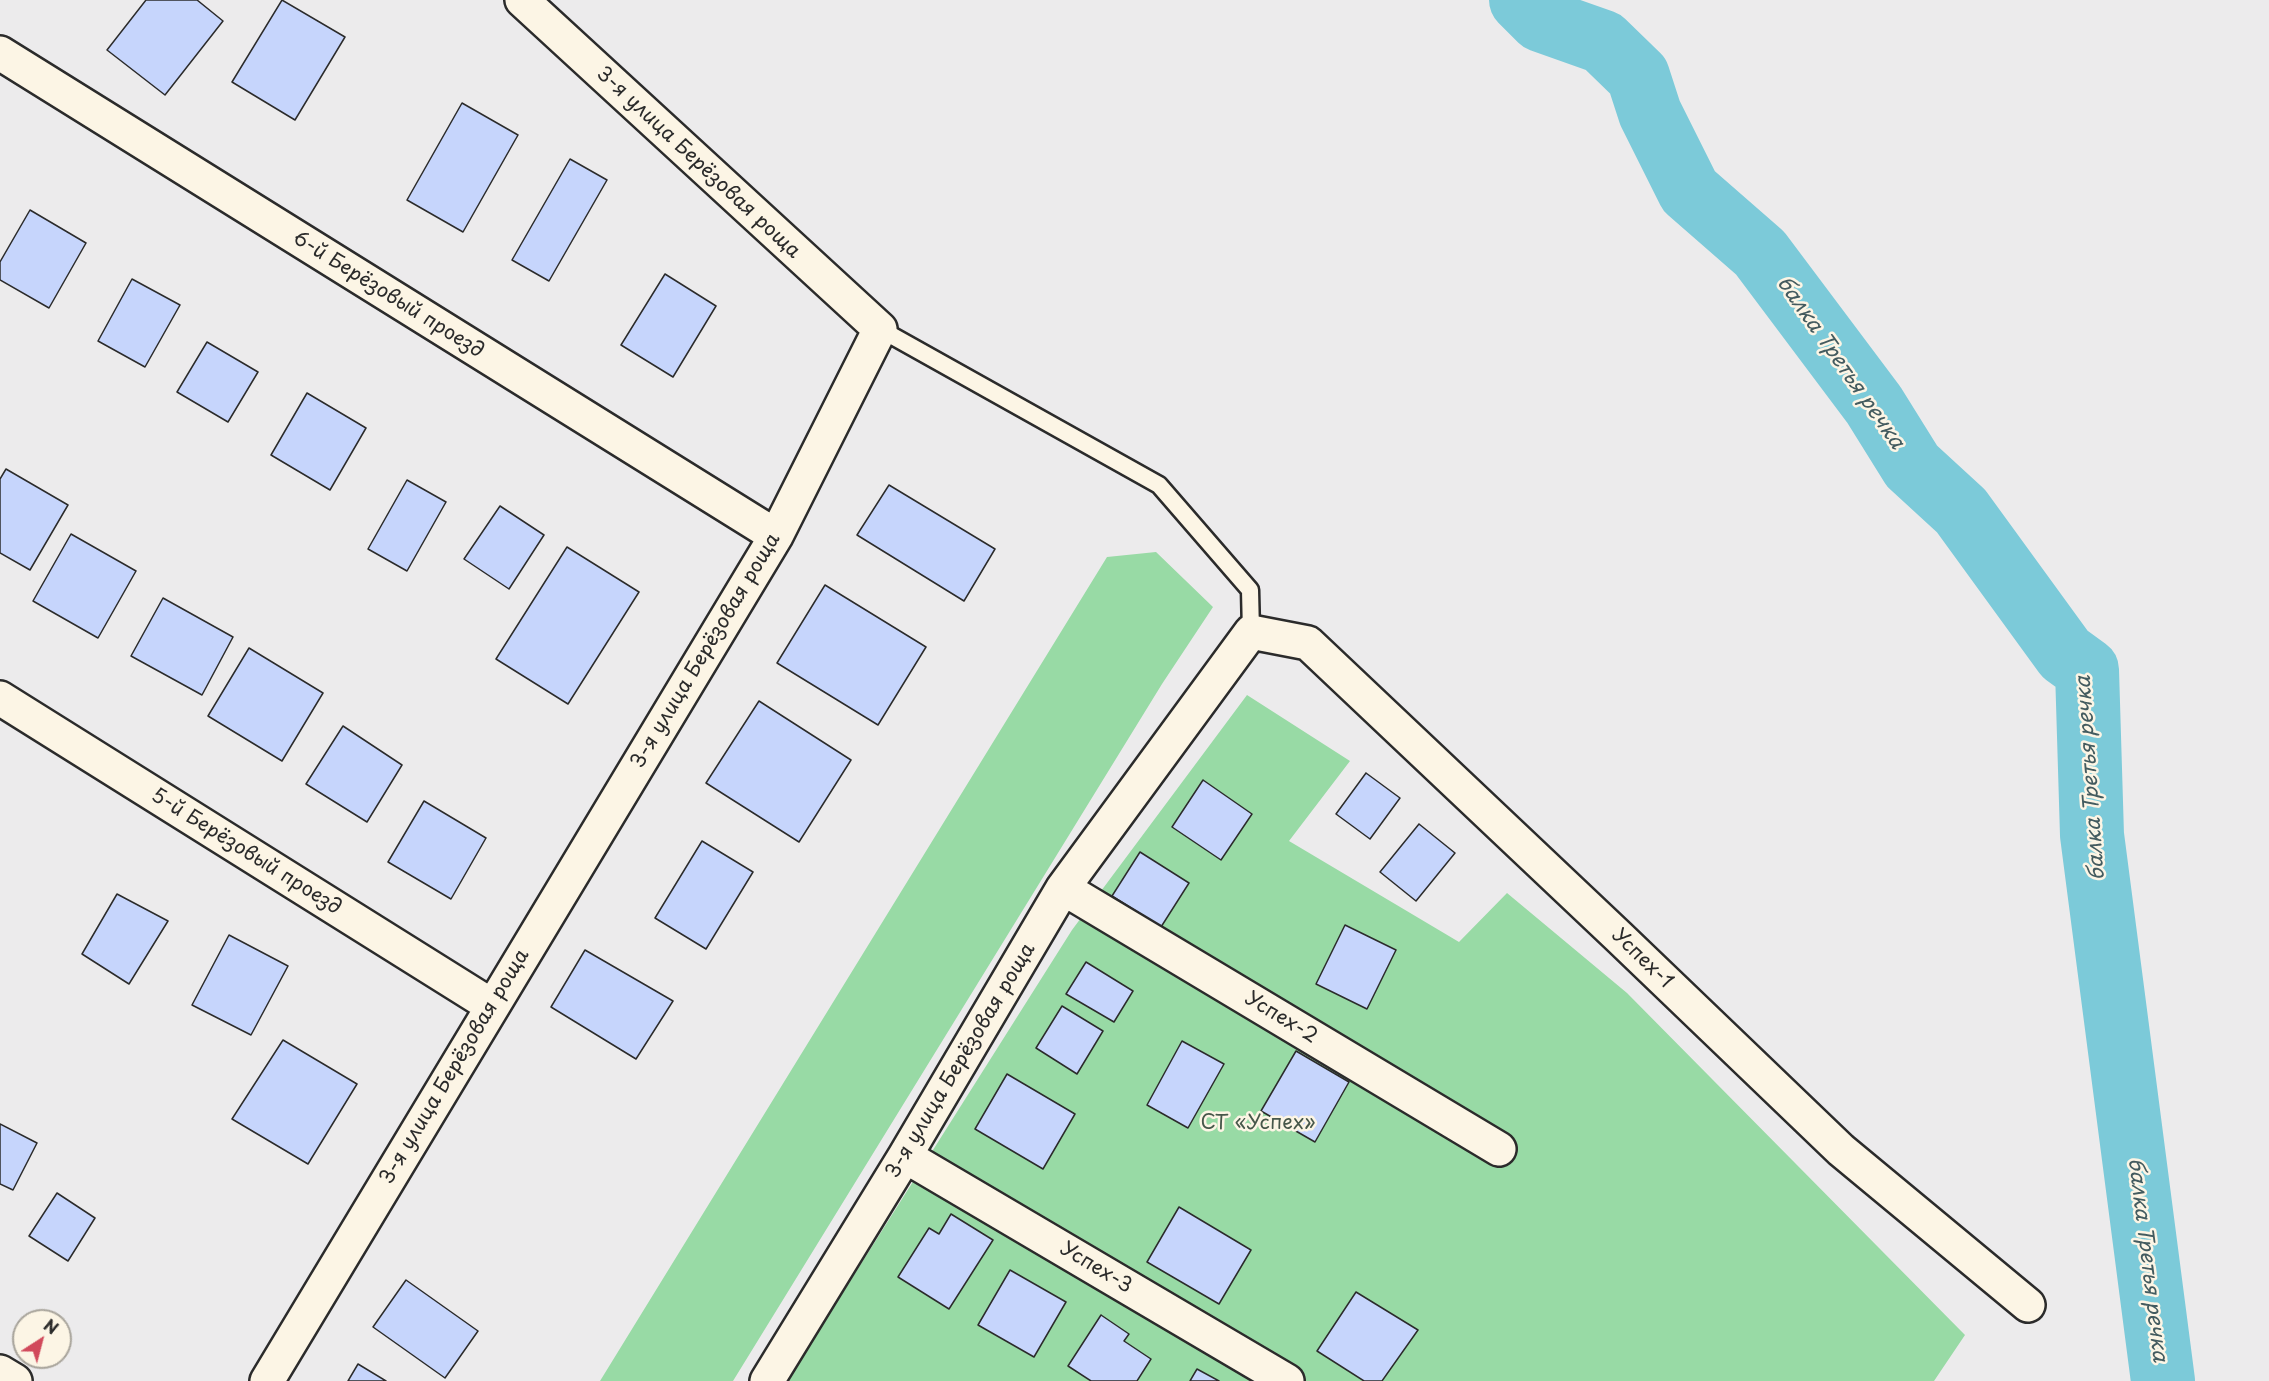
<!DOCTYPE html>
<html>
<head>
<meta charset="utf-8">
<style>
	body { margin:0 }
	#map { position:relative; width:2269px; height:1381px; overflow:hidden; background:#ecebec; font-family:"Playpen Sans",sans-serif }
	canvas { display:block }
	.north { position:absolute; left:12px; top:1309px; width:60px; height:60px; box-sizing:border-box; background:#fcf5e5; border:2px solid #a8a49b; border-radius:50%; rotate:36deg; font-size:16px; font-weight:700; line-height:24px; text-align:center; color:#2b2b2b }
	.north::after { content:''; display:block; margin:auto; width:21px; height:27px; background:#d1495b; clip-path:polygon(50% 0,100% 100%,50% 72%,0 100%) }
</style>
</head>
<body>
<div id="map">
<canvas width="2269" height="1381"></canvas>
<div class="north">N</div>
</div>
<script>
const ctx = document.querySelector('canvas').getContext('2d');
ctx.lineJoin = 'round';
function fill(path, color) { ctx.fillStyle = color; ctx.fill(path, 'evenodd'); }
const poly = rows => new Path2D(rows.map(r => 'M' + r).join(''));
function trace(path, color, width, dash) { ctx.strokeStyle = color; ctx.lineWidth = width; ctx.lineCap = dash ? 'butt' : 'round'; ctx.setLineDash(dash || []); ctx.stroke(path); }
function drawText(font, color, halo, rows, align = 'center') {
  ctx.font = font + ' "Playpen Sans",sans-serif'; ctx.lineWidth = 5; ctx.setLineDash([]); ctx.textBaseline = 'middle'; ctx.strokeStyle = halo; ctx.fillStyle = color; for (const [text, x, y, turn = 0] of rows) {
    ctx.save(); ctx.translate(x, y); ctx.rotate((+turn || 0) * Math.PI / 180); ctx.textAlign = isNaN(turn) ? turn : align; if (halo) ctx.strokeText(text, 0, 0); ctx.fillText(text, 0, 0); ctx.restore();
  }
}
fill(poly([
	[1156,552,1213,607,1162,684,733,1381,600,1381,1107,557],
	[1247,695,1350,761,1289,841,1459,942,1507,893,1627,993,1965,1335,1934,1381,787,1381,1072,930]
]), '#98daa5');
trace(poly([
	[1521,0,1541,20,1603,42,1638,76,1650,113,1689,191,1760,253,1874,405,1912,466,1961,511,2065,654,2087,670,2092,835,2163,1381]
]), '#7ccad9', 64);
const building = poly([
	[146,0,197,0,223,21,165,95,107,50,146,0],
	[282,0,345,37,295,120,232,82,282,0],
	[462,103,518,135,463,232,407,200,462,103],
	[570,159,607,180,549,281,512,260,570,159],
	[30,210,86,243,49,308,0,280,0,262,30,210],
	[665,274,716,306,673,377,621,345,665,274],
	[132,279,180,305,145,367,98,341,132,279],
	[207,342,258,372,228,422,177,392,207,342],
	[307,393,366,428,330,490,271,455,307,393],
	[6,469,68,505,30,570,0,553,0,479,6,469],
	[407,480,446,502,407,571,368,549,407,480],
	[889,485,995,549,964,601,857,535,889,485],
	[500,506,544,535,509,589,464,559,500,506],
	[71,534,136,571,98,638,33,601,71,534],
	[567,547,639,592,568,704,496,659,567,547],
	[825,585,926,647,878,725,777,663,825,585],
	[163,598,233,637,202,695,131,656,163,598],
	[249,648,323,693,282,761,208,716,249,648],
	[759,701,851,760,799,842,706,783,759,701],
	[343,726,402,765,367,822,306,784,343,726],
	[1366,773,1400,798,1370,839,1336,814,1366,773],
	[1203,780,1252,814,1221,860,1172,827,1203,780],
	[424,801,486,838,451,899,388,862,424,801],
	[1419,824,1455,853,1416,901,1380,872,1419,824],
	[702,841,753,872,706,949,655,918,702,841],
	[1140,852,1189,883,1161,927,1112,896,1140,852],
	[117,894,168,921,129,984,82,954,117,894],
	[1345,925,1396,950,1367,1009,1316,984,1345,925],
	[229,935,288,966,251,1035,192,1005,229,935],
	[585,950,673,1001,636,1059,551,1007,585,950],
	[1086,962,1133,991,1114,1022,1066,994,1086,962],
	[1062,1006,1103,1031,1077,1074,1036,1048,1062,1006],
	[283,1040,357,1084,308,1164,232,1119,283,1040],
	[1182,1041,1224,1064,1188,1128,1147,1105,1182,1041],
	[1296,1051,1349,1082,1315,1142,1261,1111,1296,1051],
	[1007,1074,1075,1114,1043,1169,975,1129,1007,1074],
	[0,1124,37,1143,13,1190,0,1184,0,1124],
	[57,1193,95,1218,68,1261,29,1236,57,1193],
	[1179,1207,1251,1250,1219,1304,1147,1262,1179,1207],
	[951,1214,993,1240,949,1309,898,1277,929,1228,939,1234,951,1214],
	[1010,1270,1066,1302,1034,1357,978,1325,1010,1270],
	[406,1280,478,1331,445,1378,373,1327,406,1280],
	[1356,1292,1418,1330,1382,1381,1364,1381,1317,1351,1356,1292],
	[1101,1315,1129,1334,1124,1341,1151,1359,1137,1381,1091,1381,1068,1366,1101,1315],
	[358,1364,386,1381,348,1381,358,1364],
	[1197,1369,1219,1381,1190,1381,1197,1369]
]);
fill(building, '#c6d5fc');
trace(building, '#2b2b2b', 1.5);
const lane = poly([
	[880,329,1159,485,1250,590,1251,632]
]);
const street = poly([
	[0,53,776,536],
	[0,698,492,1006],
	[1063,888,1499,1149],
	[905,1156,1287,1381],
	[0,1372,15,1381],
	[267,1381,776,536,880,329,522,0],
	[767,1381,905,1156,1063,888,1251,632,1308,643,1619,937,1841,1150,2028,1305]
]);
trace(lane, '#2b2b2b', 21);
trace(street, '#2b2b2b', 38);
trace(lane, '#fcf5e5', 16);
trace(street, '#fcf5e5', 33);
drawText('20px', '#2b2b2b', '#fcf5e5', [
	["3-я улица Берёзовая роща",698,163,43],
	["6-й Берёзовый проезд",388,295,32],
	["3-я улица Берёзовая роща",706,651,-59],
	["5-й Берёзовый проезд",246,852,32],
	["Успех-1",1642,959,44],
	["Успех-2",1281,1018,31],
	["3-я улица Берёзовая роща",961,1061,-59],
	["3-я улица Берёзовая роща",455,1067,-59],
	["Успех-3",1096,1268,31]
]);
drawText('20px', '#46574a', '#fcf5e5', [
	["СТ «Успех»",1258,1123]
]);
drawText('italic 21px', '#435b5f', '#fcf5e5', [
	["балка Третья речка",1840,363,55],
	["балка Третья речка",2091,778,-94],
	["балка Третья речка",2147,1260,83]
]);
</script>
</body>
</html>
